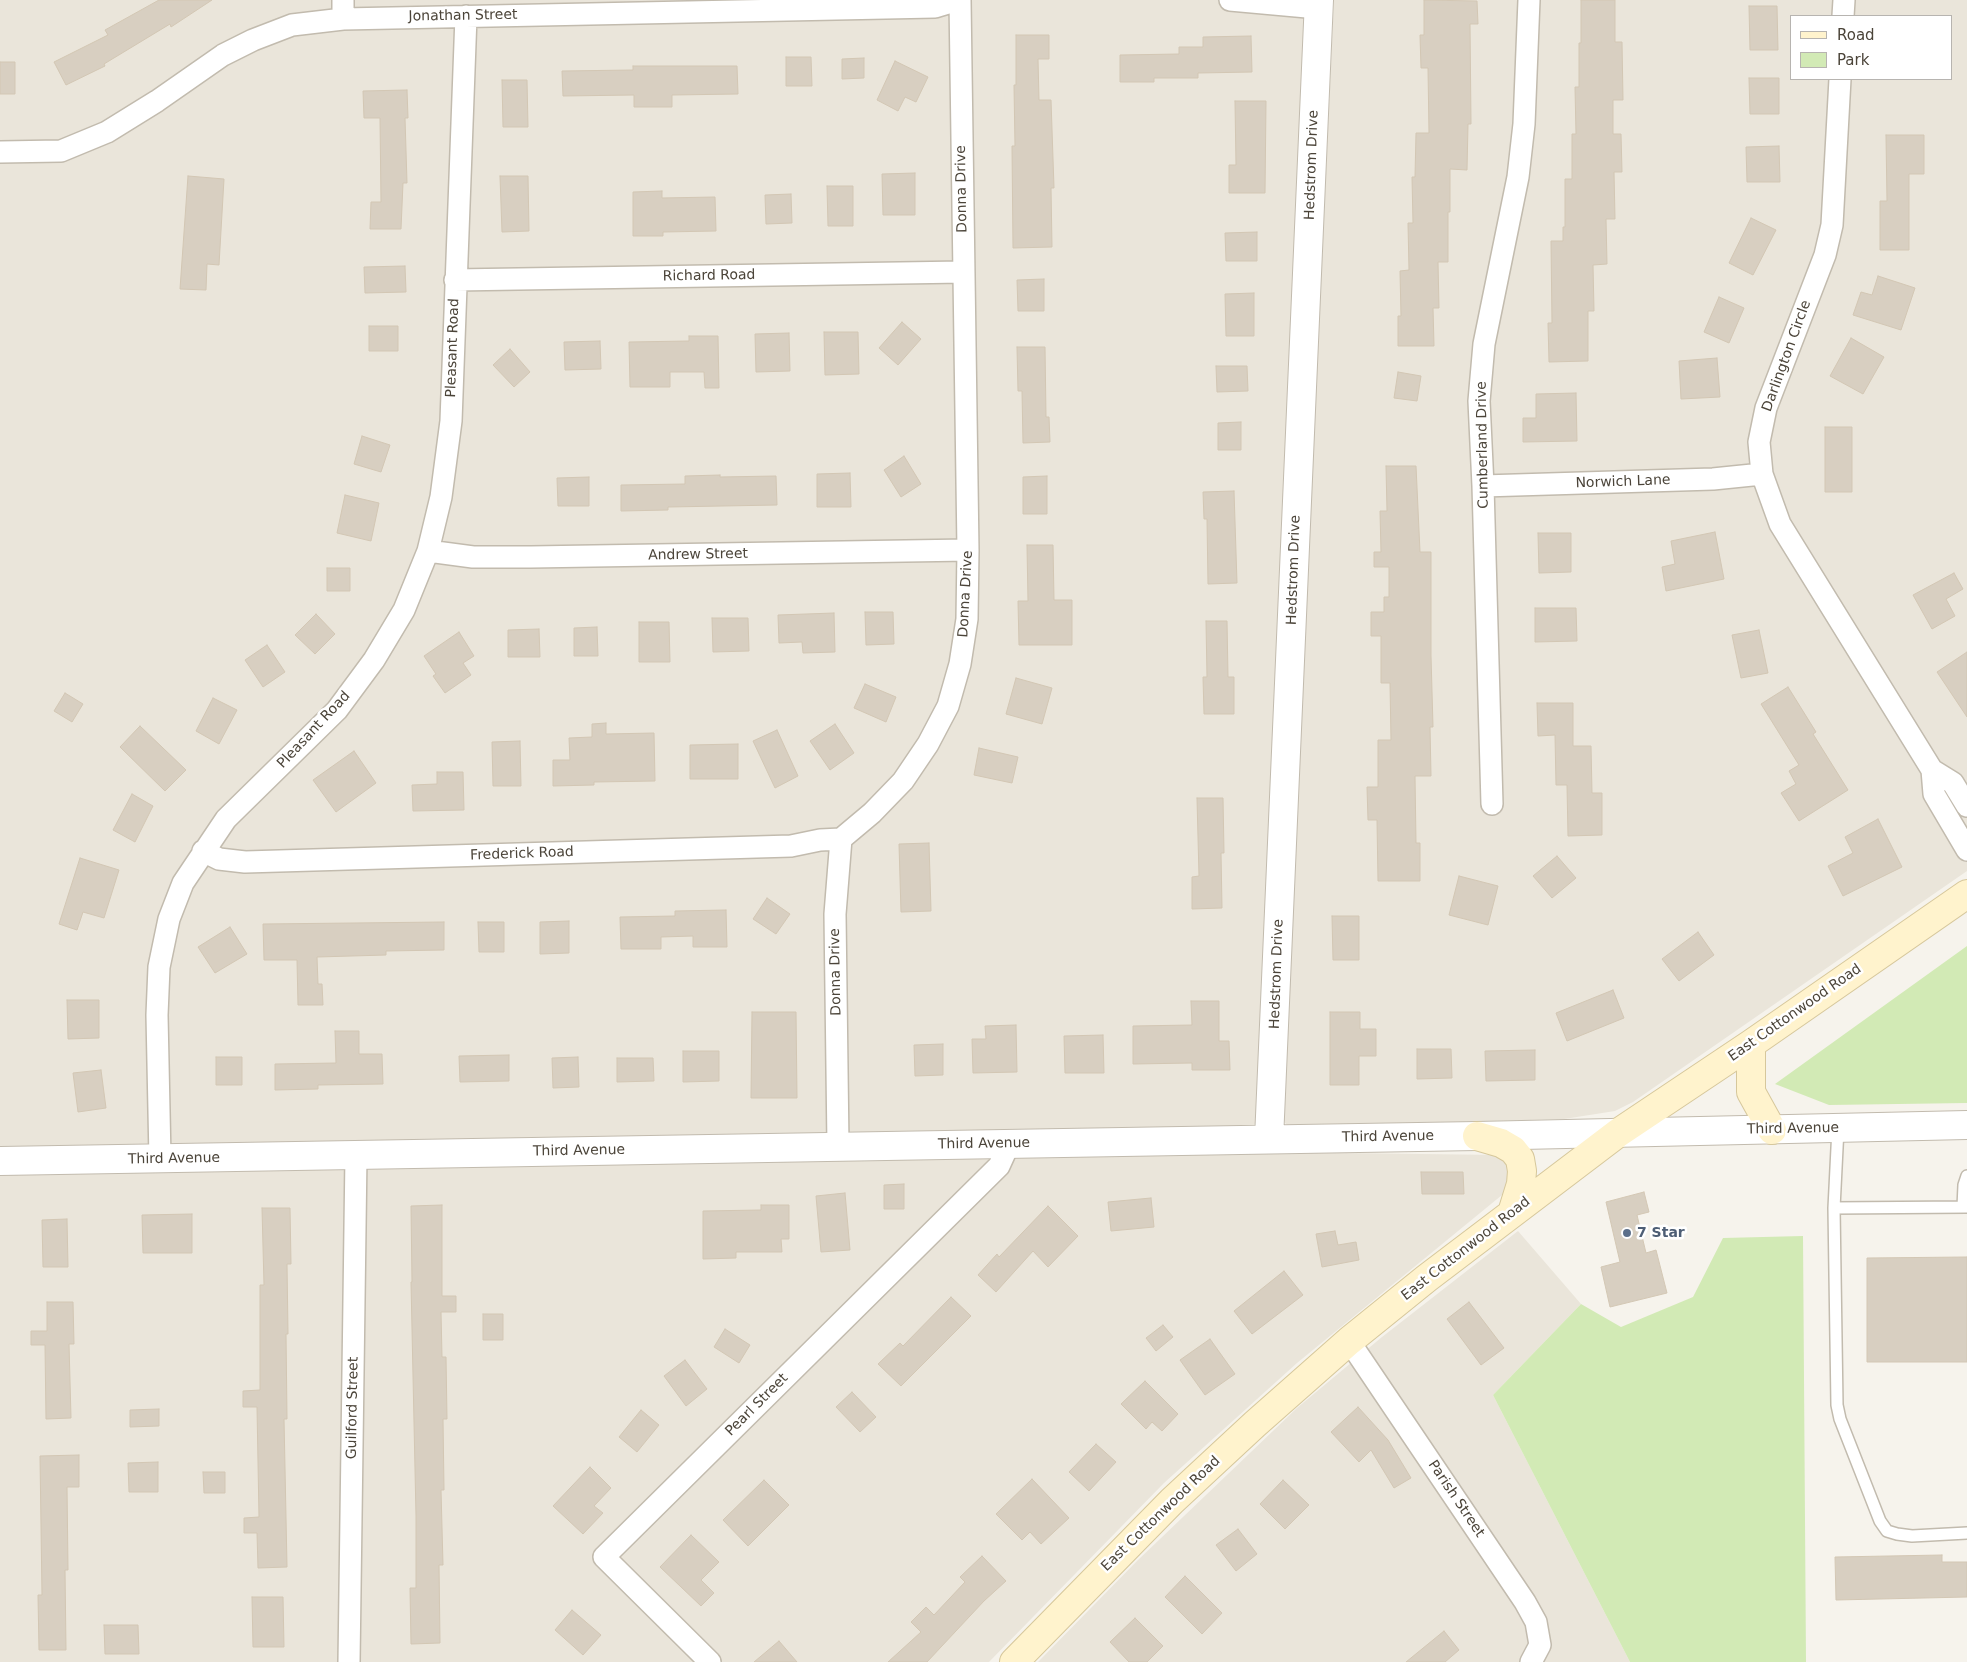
<!DOCTYPE html>
<html>
<head>
<meta charset="utf-8">
<style>
	body { margin:0 }
	#map { position:relative; width:1967px; height:1662px; overflow:hidden; background:#f6f3ec; font-family:"DejaVu Sans",sans-serif }
	canvas { display:block }
	.legend { position:absolute; left:1790px; top:15px; width:162px; height:65px; box-sizing:border-box; background:#fff; border:1px solid #b7b4b0; margin:0; padding:6px 9px; list-style:none; font-size:15px; color:#4b4439 }
	.legend li { display:flex; align-items:center; gap:10px; height:25px }
	.legend b { width:25px; border:1px solid #b7b4b0 }
</style>
</head>
<body>
<div id="map">
<canvas width="1967" height="1662"></canvas>
<ul class="legend">
<li><b style="height:6px;background:#fff3cd"></b>Road</li>
<li><b style="height:14px;background:#d2eab5"></b>Park</li>
</ul>
</div>
<script>
const ctx = document.querySelector('canvas').getContext('2d');
ctx.lineJoin = 'round';
function fill(path, color) { ctx.fillStyle = color; ctx.fill(path, 'evenodd'); }
const poly = rows => new Path2D(rows.map(r => 'M' + r).join(''));
function trace(path, color, width, dash) { ctx.strokeStyle = color; ctx.lineWidth = width; ctx.lineCap = dash ? 'butt' : 'round'; ctx.setLineDash(dash || []); ctx.stroke(path); }
function drawText(font, color, halo, rows, align = 'center') {
  ctx.font = font + ' "DejaVu Sans",sans-serif'; ctx.lineWidth = 5; ctx.setLineDash([]); ctx.textBaseline = 'middle'; ctx.strokeStyle = halo; ctx.fillStyle = color; for (const [text, x, y, turn = 0] of rows) {
    ctx.save(); ctx.translate(x, y); ctx.rotate((+turn || 0) * Math.PI / 180); ctx.textAlign = isNaN(turn) ? turn : align; if (halo) ctx.strokeText(text, 0, 0); ctx.fillText(text, 0, 0); ctx.restore();
  }
}
fill(poly([
	[0,0,1309,0,1256,1124,1251,1127,0,1150],
	[1334,0,1967,0,1967,871,1633,1102,1615,1111,1564,1119,1290,1127,1285,1123,1282,1117],
	[1791,16,1951,16,1951,79,1791,79],
	[1266,1152,1499,1155,1506,1159,1510,1167,1509,1186,1502,1195,1297,1363,1164,1483,989,1662,0,1662,0,1173],
	[1518,1231,1581,1304,1493,1395,1630,1662,1038,1662,1138,1560,1297,1408,1382,1337]
]), '#eae5da');
fill(poly([
	[1967,946,1967,1103,1829,1105,1775,1084],
	[1803,1236,1806,1662,1630,1662,1493,1395,1581,1304,1621,1327,1693,1297,1723,1238]
]), '#d2eab5');
const building = poly([
	[159,0,212,0,171,27,170,24,104,64,105,66,66,85,54,62,108,35,105,30,159,0],
	[1424,0,1477,1,1478,24,1470,24,1471,124,1468,124,1467,170,1450,169,1450,212,1448,212,1448,262,1438,262,1439,308,1433,308,1434,346,1398,346,1398,316,1401,316,1400,271,1409,270,1408,223,1413,223,1412,177,1415,177,1416,133,1429,133,1428,68,1421,68,1420,35,1424,35,1424,0],
	[1581,0,1615,0,1615,42,1622,42,1623,100,1613,100,1613,134,1621,134,1622,172,1614,172,1615,219,1606,219,1607,264,1593,265,1594,311,1588,311,1588,361,1549,362,1548,323,1552,323,1551,241,1563,241,1563,227,1565,227,1565,179,1572,179,1572,134,1576,134,1575,87,1579,87,1579,43,1581,43,1581,0],
	[1749,6,1777,6,1778,50,1750,50,1749,6],
	[1016,35,1049,35,1049,59,1038,59,1039,100,1051,100,1054,188,1051,188,1052,247,1013,248,1012,146,1015,146,1014,85,1016,85,1016,35],
	[1251,36,1252,72,1198,73,1198,78,1154,78,1154,82,1120,82,1120,55,1179,54,1179,47,1203,47,1203,37,1251,36],
	[786,57,811,57,812,86,786,86,786,57],
	[864,58,864,78,842,79,842,59,864,58],
	[895,61,928,77,916,102,905,97,898,111,877,100,895,61],
	[0,62,15,62,15,94,0,94,0,62],
	[633,66,737,66,738,94,672,95,672,107,634,107,634,95,563,96,562,71,633,70,633,66],
	[1749,78,1779,78,1779,114,1750,114,1749,78],
	[502,80,527,80,528,127,503,127,502,80],
	[407,90,408,118,405,118,407,183,403,183,401,229,370,229,371,202,381,202,380,118,364,118,363,91,407,90],
	[1235,101,1266,101,1265,193,1229,193,1229,165,1236,165,1235,101],
	[1886,135,1924,135,1924,174,1909,174,1909,250,1880,250,1880,201,1887,201,1886,135],
	[1779,146,1780,182,1747,182,1746,147,1779,146],
	[915,173,915,215,883,215,882,174,915,173],
	[188,176,224,179,219,265,207,264,206,290,180,289,188,176],
	[500,176,528,176,529,231,502,232,500,176],
	[827,186,853,186,853,226,828,226,827,186],
	[662,191,662,198,715,197,716,231,663,232,663,236,633,236,633,192,662,191],
	[791,194,792,223,766,224,765,195,791,194],
	[1751,218,1776,230,1753,275,1729,263,1751,218],
	[1257,232,1257,261,1226,261,1225,233,1257,232],
	[405,266,406,292,365,293,364,267,405,266],
	[1878,276,1915,288,1901,330,1853,315,1861,292,1872,295,1878,276],
	[1044,279,1044,311,1018,311,1017,280,1044,279],
	[1254,293,1254,336,1226,336,1225,294,1254,293],
	[1719,297,1744,308,1729,343,1704,332,1719,297],
	[902,322,921,339,898,365,879,348,902,322],
	[369,326,398,326,398,351,369,351,369,326],
	[824,332,858,332,859,374,825,375,824,332],
	[789,333,790,371,756,372,755,334,789,333],
	[689,336,718,336,719,388,705,388,704,372,670,372,670,387,630,387,629,342,689,341,689,336],
	[1851,338,1884,357,1863,394,1830,376,1851,338],
	[600,341,601,369,565,370,564,342,600,341],
	[1017,347,1045,347,1046,417,1049,417,1050,442,1023,443,1022,391,1018,391,1017,347],
	[510,349,530,372,514,387,493,365,510,349],
	[1717,358,1720,397,1681,399,1679,361,1717,358],
	[1216,366,1247,366,1248,391,1217,392,1216,366],
	[1398,372,1421,376,1417,401,1394,398,1398,372],
	[1576,393,1577,441,1523,442,1523,418,1536,418,1536,394,1576,393],
	[1241,422,1241,450,1218,450,1218,423,1241,422],
	[1825,427,1852,427,1852,492,1825,492,1825,427],
	[362,436,390,445,381,472,354,464,362,436],
	[904,456,921,484,901,497,884,470,904,456],
	[1386,466,1416,466,1420,552,1431,552,1431,656,1433,727,1430,727,1431,776,1415,776,1416,843,1420,843,1420,881,1378,881,1377,820,1368,820,1367,787,1378,787,1378,740,1391,740,1390,683,1381,683,1381,636,1371,636,1371,612,1384,612,1384,597,1389,597,1389,567,1374,567,1374,552,1381,552,1380,511,1387,511,1386,466],
	[850,473,851,507,817,507,817,474,850,473],
	[720,475,720,477,776,476,777,505,668,507,668,510,621,511,621,485,685,484,685,476,720,475],
	[1047,476,1047,514,1023,514,1023,477,1047,476],
	[589,477,589,506,558,506,557,478,589,477],
	[1234,491,1237,583,1208,584,1207,519,1204,519,1203,492,1234,491],
	[345,495,379,503,371,541,337,533,345,495],
	[1715,532,1724,579,1666,591,1662,567,1675,564,1671,541,1715,532],
	[1538,533,1571,533,1571,572,1539,573,1538,533],
	[1027,545,1053,545,1054,600,1072,600,1072,645,1019,645,1018,601,1028,601,1027,545],
	[327,568,350,568,350,591,327,591,327,568],
	[1954,573,1963,589,1946,599,1955,616,1932,629,1913,595,1954,573],
	[1535,608,1576,608,1577,641,1535,642,1535,608],
	[865,612,893,612,894,644,866,645,865,612],
	[834,613,835,652,803,653,802,642,779,643,778,615,834,613],
	[316,614,335,634,315,654,295,635,316,614],
	[712,618,748,618,749,651,713,652,712,618],
	[1206,621,1227,621,1228,677,1234,677,1234,714,1204,714,1203,677,1207,677,1206,621],
	[639,622,669,622,670,662,639,662,639,622],
	[597,627,598,656,574,656,574,628,597,627],
	[539,629,540,657,508,657,508,630,539,629],
	[1759,630,1768,673,1741,678,1732,635,1759,630],
	[459,632,474,656,463,663,471,675,445,693,433,676,436,674,424,656,459,632],
	[267,645,285,672,263,687,245,660,267,645],
	[1967,652,1967,717,1937,672,1967,652],
	[1016,678,1052,688,1042,724,1006,714,1016,678],
	[865,684,896,697,886,722,854,708,865,684],
	[1788,687,1816,732,1813,734,1848,790,1799,821,1781,793,1796,784,1789,771,1799,765,1761,704,1788,687],
	[65,693,83,704,72,722,54,711,65,693],
	[213,698,237,710,219,744,196,731,213,698],
	[1537,703,1573,703,1573,746,1591,746,1592,793,1602,793,1602,835,1568,836,1567,785,1556,785,1555,735,1538,736,1537,703],
	[606,723,606,734,654,733,655,781,594,782,594,785,553,786,553,760,570,760,569,738,592,737,592,724,606,723],
	[835,724,854,753,830,770,810,741,835,724],
	[140,726,186,770,165,791,120,747,140,726],
	[777,730,798,776,775,788,753,741,777,730],
	[520,741,521,786,493,786,492,742,520,741],
	[738,744,738,779,690,779,690,745,738,744],
	[979,748,1018,757,1012,783,974,775,979,748],
	[354,751,376,783,336,812,313,780,354,751],
	[437,772,463,772,464,810,413,811,412,785,437,784,437,772],
	[132,794,153,806,135,842,113,830,132,794],
	[1197,798,1223,798,1224,853,1221,853,1222,908,1192,909,1192,877,1199,876,1197,798],
	[1878,819,1902,867,1843,896,1828,866,1853,853,1845,837,1878,819],
	[929,843,931,911,901,912,899,844,929,843],
	[1557,856,1576,878,1552,898,1533,876,1557,856],
	[80,858,119,870,104,918,83,912,77,930,59,924,80,858],
	[1459,876,1498,886,1488,925,1449,915,1459,876],
	[767,898,790,914,776,934,753,919,767,898],
	[726,910,727,947,693,947,693,936,661,937,661,949,621,949,620,917,675,916,675,911,726,910],
	[1332,916,1359,916,1359,960,1333,960,1332,916],
	[569,921,569,953,540,954,540,922,569,921],
	[444,922,444,950,386,951,386,955,317,957,318,984,322,984,323,1005,298,1005,297,960,264,960,263,924,444,922],
	[478,922,504,922,504,952,479,952,478,922],
	[230,927,247,954,215,973,198,947,230,927],
	[1698,932,1714,955,1679,981,1662,959,1698,932],
	[1613,990,1624,1018,1567,1041,1556,1013,1613,990],
	[67,1000,99,1000,99,1038,68,1039,67,1000],
	[1191,1001,1219,1001,1219,1041,1229,1041,1230,1070,1192,1070,1192,1063,1133,1064,1133,1026,1192,1025,1191,1001],
	[752,1012,796,1012,797,1098,751,1098,752,1012],
	[1330,1012,1360,1012,1360,1029,1376,1029,1376,1056,1359,1056,1359,1085,1330,1085,1330,1012],
	[1016,1025,1017,1072,973,1073,972,1039,986,1039,985,1026,1016,1025],
	[335,1031,359,1031,359,1054,382,1054,383,1084,318,1085,318,1089,275,1090,275,1064,336,1063,335,1031],
	[1103,1035,1104,1073,1065,1073,1064,1036,1103,1035],
	[943,1044,943,1075,915,1076,914,1045,943,1044],
	[1417,1049,1451,1049,1452,1078,1417,1079,1417,1049],
	[1535,1050,1535,1080,1486,1081,1485,1051,1535,1050],
	[683,1051,719,1051,719,1081,683,1082,683,1051],
	[509,1055,509,1081,460,1082,459,1056,509,1055],
	[216,1057,242,1057,242,1085,216,1085,216,1057],
	[578,1057,579,1087,553,1088,552,1058,578,1057],
	[617,1058,653,1058,654,1081,617,1082,617,1058],
	[101,1070,106,1108,78,1112,73,1073,101,1070],
	[1421,1172,1463,1172,1464,1194,1422,1194,1421,1172],
	[904,1184,904,1209,884,1209,884,1185,904,1184],
	[1644,1192,1649,1212,1637,1215,1646,1253,1656,1250,1667,1293,1610,1307,1601,1267,1620,1262,1606,1202,1644,1192],
	[845,1193,850,1250,821,1252,816,1196,845,1193],
	[1151,1198,1154,1227,1111,1231,1108,1202,1151,1198],
	[442,1205,442,1296,456,1296,456,1312,441,1312,442,1357,446,1357,447,1419,443,1419,444,1490,441,1490,443,1565,439,1565,440,1643,411,1644,410,1588,416,1588,416,1516,411,1282,412,1282,411,1206,442,1205],
	[761,1205,789,1205,789,1239,781,1239,782,1252,736,1252,736,1258,703,1259,703,1211,761,1210,761,1205],
	[1048,1206,1078,1236,1048,1267,1033,1251,996,1292,978,1275,997,1254,999,1257,1048,1206],
	[262,1208,290,1208,291,1264,287,1264,288,1334,286,1334,287,1419,284,1419,287,1567,258,1568,257,1533,244,1533,244,1518,259,1517,257,1407,243,1407,243,1391,260,1390,260,1285,264,1285,262,1208],
	[192,1214,192,1253,143,1253,142,1215,192,1214],
	[67,1219,68,1267,43,1267,42,1220,67,1219],
	[1335,1231,1338,1245,1356,1242,1359,1260,1322,1267,1316,1234,1335,1231],
	[1967,1257,1967,1362,1867,1362,1867,1258,1967,1257],
	[1284,1271,1303,1295,1252,1334,1234,1311,1284,1271],
	[951,1297,971,1316,901,1386,878,1364,900,1343,903,1346,951,1297],
	[47,1302,73,1302,74,1344,69,1344,71,1418,46,1419,45,1345,31,1345,31,1331,47,1331,47,1302],
	[1469,1302,1504,1348,1481,1365,1447,1319,1469,1302],
	[483,1314,503,1314,503,1340,483,1340,483,1314],
	[1163,1325,1173,1337,1156,1351,1146,1338,1163,1325],
	[725,1329,750,1345,739,1363,714,1347,725,1329],
	[1210,1339,1235,1374,1205,1395,1180,1360,1210,1339],
	[685,1360,707,1389,686,1406,664,1376,685,1360],
	[1145,1381,1178,1414,1162,1431,1152,1422,1146,1429,1121,1404,1145,1381],
	[852,1392,876,1417,860,1432,836,1407,852,1392],
	[1358,1407,1388,1440,1411,1478,1394,1488,1371,1450,1359,1462,1331,1432,1358,1407],
	[159,1409,159,1426,130,1427,130,1410,159,1409],
	[641,1410,659,1425,637,1452,619,1437,641,1410],
	[1096,1444,1116,1462,1089,1491,1069,1472,1096,1444],
	[79,1455,79,1487,67,1487,68,1570,65,1570,66,1650,39,1650,38,1595,42,1595,40,1456,79,1455],
	[158,1462,158,1492,129,1492,128,1463,158,1462],
	[590,1467,611,1488,594,1506,603,1513,583,1534,553,1506,590,1467],
	[203,1472,225,1472,225,1493,204,1493,203,1472],
	[1032,1479,1069,1518,1041,1544,1030,1532,1022,1540,996,1514,1032,1479],
	[764,1480,789,1505,748,1546,723,1520,764,1480],
	[1283,1480,1309,1505,1285,1529,1260,1504,1283,1480],
	[1238,1529,1257,1554,1236,1571,1216,1545,1238,1529],
	[691,1535,719,1562,701,1580,714,1593,701,1606,660,1567,691,1535],
	[1942,1555,1942,1562,1967,1562,1967,1597,1836,1600,1835,1557,1942,1555],
	[982,1556,1006,1581,984,1601,927,1662,888,1662,921,1632,911,1622,926,1607,934,1615,965,1582,960,1577,982,1556],
	[1185,1576,1222,1613,1202,1634,1165,1597,1185,1576],
	[252,1597,283,1597,284,1647,253,1647,252,1597],
	[572,1610,601,1635,583,1655,555,1630,572,1610],
	[1135,1618,1163,1646,1147,1662,1129,1662,1110,1642,1135,1618],
	[104,1625,138,1625,139,1654,105,1654,104,1625],
	[1444,1631,1459,1650,1445,1662,1406,1662,1444,1631],
	[779,1641,797,1662,754,1662,779,1641]
]);
fill(building, '#d8cfc1');
trace(building, '#d3c7b4', 1);
const service = poly([
	[1838,1128,1834,1208,1837,1405,1840,1419,1880,1521,1887,1531,1897,1534,1912,1536,1967,1533],
	[1963,1207,1964,1185,1967,1176],
	[1834,1208,1967,1207]
]);
const minor = poly([
	[1230,0,1318,8],
	[1843,16,1844,0],
	[343,19,343,0],
	[1840,79,1832,225,1825,255,1766,408,1759,442,1762,474,1780,524,1932,770,1934,794,1967,850],
	[0,152,61,151,107,132,157,101,223,55,253,40,292,25,343,19,935,7,958,0],
	[455,280,963,272],
	[1483,486,1713,479,1762,474],
	[428,551,473,557,531,557,968,550],
	[1932,770,1953,783,1967,806],
	[1492,804,1483,486,1479,401,1484,344,1518,177,1524,124,1529,0],
	[203,851,219,859,245,862,791,846,820,840,841,839],
	[838,1146,835,914,841,839,872,813,903,781,928,744,948,706,960,664,967,619,968,550,960,0],
	[160,1159,157,1015,159,967,169,919,183,883,226,819,337,710,374,660,404,610,428,551,441,497,451,421,466,16],
	[1349,1341,1525,1602,1536,1622,1540,1645,1531,1662],
	[349,1662,356,1155],
	[710,1662,604,1557,999,1166,1009,1144]
]);
const tertiary = poly([
	[1269,1139,1319,0],
	[0,1161,1477,1136,1967,1125]
]);
const secondary = poly([
	[1751,1044,1751,1092,1772,1130],
	[1477,1136,1501,1143,1513,1150,1520,1159,1522,1171,1521,1184,1512,1213],
	[1014,1662,1172,1501,1255,1424,1349,1341,1427,1278,1618,1133,1751,1044,1967,894]
]);
trace(service, '#c2bbae', 14);
trace(minor, '#c2bbae', 24);
trace(tertiary, '#c2bbae', 30);
trace(secondary, '#d6c79b', 30);
trace(service, '#fff', 11);
trace(minor, '#fff', 21);
trace(tertiary, '#fff', 28);
trace(secondary, '#fff3cd', 28);
for (const [x, y, r, color] of [
	[1627,1233,5,"#5c6f8a"]
]) { const dot = new Path2D(); dot.arc(x, y, r, 0, 2 * Math.PI); ctx.fillStyle = color; ctx.fill(dot); trace(dot, '#fff', 2); }
drawText('14px', '#4b4439', '#fff', [
	["Jonathan Street",463,16,-1],
	["Hedstrom Drive",1312,165,-88],
	["Donna Drive",962,189,-91],
	["Richard Road",709,276,-1],
	["Pleasant Road",453,348,-88],
	["Darlington Circle",1787,356,-70],
	["Cumberland Drive",1483,445,-91],
	["Norwich Lane",1623,482,-2],
	["Andrew Street",698,555,-1],
	["Hedstrom Drive",1294,570,-88],
	["Donna Drive",966,594,-87],
	["Pleasant Road",314,730,-47],
	["Frederick Road",522,854,-2],
	["Donna Drive",836,972,-91],
	["Hedstrom Drive",1277,974,-88],
	["East Cottonwood Road",1795,1013,-35],
	["Third Avenue",1793,1129,-1],
	["Third Avenue",1388,1137,-1],
	["Third Avenue",984,1144,-1],
	["Third Avenue",579,1151,-1],
	["Third Avenue",174,1159,-1],
	["East Cottonwood Road",1466,1249,-38],
	["Pearl Street",757,1405,-45],
	["Guilford Street",353,1408,-89],
	["Parish Street",1456,1499,56],
	["East Cottonwood Road",1161,1514,-44]
]);
drawText('bold 14px', '#4e5e75', '#fff', [
	["7 Star",1637,1233]
], 'left');
</script>
</body>
</html>
